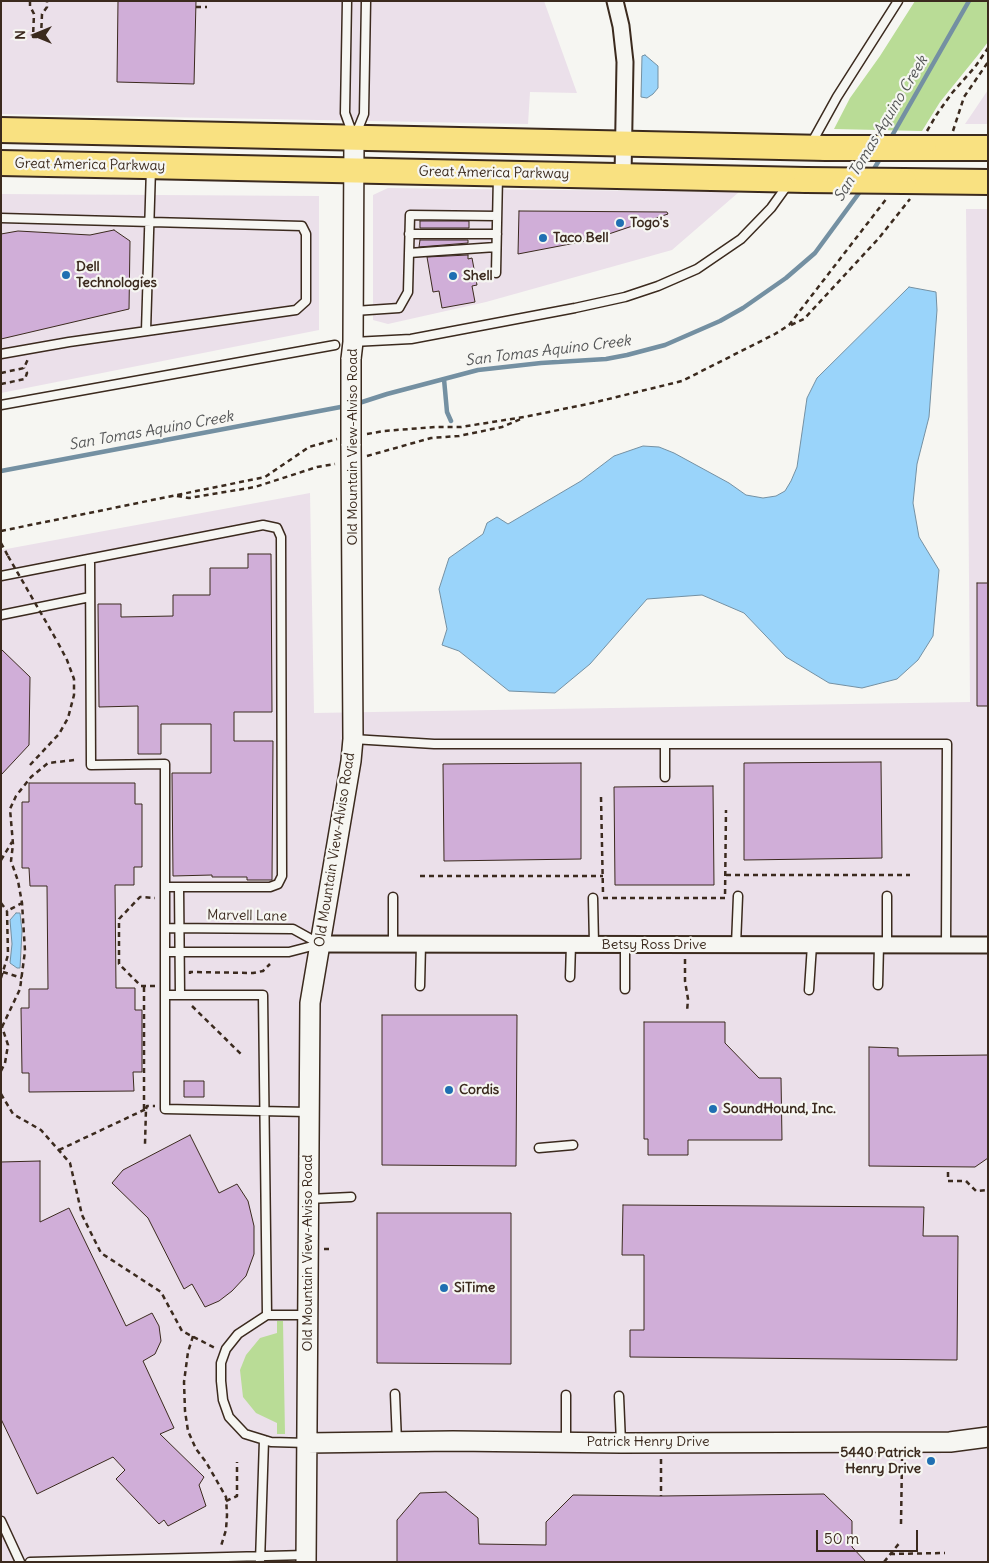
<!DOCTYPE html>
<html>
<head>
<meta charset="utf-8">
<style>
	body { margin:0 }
	#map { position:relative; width:989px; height:1563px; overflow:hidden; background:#f6f6f2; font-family:Delius,sans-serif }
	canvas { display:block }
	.frame { position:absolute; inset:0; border:2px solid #3b2a1e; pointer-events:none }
	.north { position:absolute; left:10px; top:10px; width:50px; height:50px; -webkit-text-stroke:4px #f6f6f2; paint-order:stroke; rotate:270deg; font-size:14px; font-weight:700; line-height:20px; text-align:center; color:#3b2a1e }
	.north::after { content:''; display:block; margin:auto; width:18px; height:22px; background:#3b2a1e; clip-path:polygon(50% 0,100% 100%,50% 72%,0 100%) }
	.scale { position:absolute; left:816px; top:1530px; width:102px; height:22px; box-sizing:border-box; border:2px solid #3b2a1e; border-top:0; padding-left:6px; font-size:15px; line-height:18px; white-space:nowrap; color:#3b2a1e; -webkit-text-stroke:4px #f6f6f2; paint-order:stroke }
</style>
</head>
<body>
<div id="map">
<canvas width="989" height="1563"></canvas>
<div class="frame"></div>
<div class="north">N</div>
<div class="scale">50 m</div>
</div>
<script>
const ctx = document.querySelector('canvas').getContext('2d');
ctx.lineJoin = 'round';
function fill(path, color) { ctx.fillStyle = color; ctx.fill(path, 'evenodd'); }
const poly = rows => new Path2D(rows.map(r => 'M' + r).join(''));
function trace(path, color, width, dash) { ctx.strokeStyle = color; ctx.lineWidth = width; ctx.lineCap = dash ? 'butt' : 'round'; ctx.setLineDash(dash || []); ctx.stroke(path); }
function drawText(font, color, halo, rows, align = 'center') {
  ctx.font = font + ' Delius,sans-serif'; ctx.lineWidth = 4.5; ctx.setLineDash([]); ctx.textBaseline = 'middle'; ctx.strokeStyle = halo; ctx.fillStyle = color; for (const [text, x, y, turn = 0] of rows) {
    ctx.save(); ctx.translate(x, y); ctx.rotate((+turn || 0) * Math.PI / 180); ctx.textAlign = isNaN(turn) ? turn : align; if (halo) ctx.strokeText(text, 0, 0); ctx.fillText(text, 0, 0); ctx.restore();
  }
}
fill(poly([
	[1,1,544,1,577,93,530,92,528,124,1,114],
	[988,90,988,124,965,124],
	[388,188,739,192,672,250,486,302,388,324,373,320,373,195],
	[1,194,319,196,319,330,1,393],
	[966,209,988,209,988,1562,1,1562,1,550,310,493,314,713,970,702]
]), '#ebe0ea');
fill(poly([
	[915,1,988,1,988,42,978,55,940,102,922,131,834,129,850,98,880,56],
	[277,1321,283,1321,285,1434,277,1434,277,1423,256,1413,243,1397,240,1370,246,1355,260,1338,277,1333]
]), '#b9dc96');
const water = poly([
	[645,55,658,66,658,88,653,94,647,98,641,97,642,56,645,55],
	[909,287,936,292,937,310,929,417,917,464,913,503,919,537,939,570,933,636,918,660,897,679,862,688,829,683,786,657,744,613,702,595,647,599,590,664,555,693,509,691,459,651,442,645,447,629,439,589,449,558,483,534,487,523,497,517,508,524,581,481,614,456,643,446,659,447,674,453,729,483,746,495,763,498,776,496,785,491,791,481,797,467,807,398,817,378,909,287],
	[16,913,20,913,22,931,20,968,17,968,10,963,12,944,10,920,16,913]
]);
fill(water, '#9ad4fa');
trace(water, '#7490a2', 1);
trace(poly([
	[889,141,969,1],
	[871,174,881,157],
	[444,379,447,412,451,421],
	[356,404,387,394,478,370,541,363,606,359,627,355,665,345,720,321,743,308,786,278,815,253,862,189],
	[1,471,346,406]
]), '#7490a2', 4.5);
const building = poly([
	[118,1,196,1,194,84,117,82,118,1],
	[519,211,667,212,668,214,591,240,518,254,519,211],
	[420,221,469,221,469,228,420,228,420,221],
	[114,230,130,241,129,309,1,339,1,234,18,231,90,235,114,230],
	[420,240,468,240,468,243,419,247,420,240],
	[468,255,468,259,472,258,477,285,472,286,475,302,442,308,439,291,433,292,427,257,468,255],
	[248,554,271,554,272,712,234,712,234,741,273,741,272,880,247,880,247,877,212,877,212,875,173,876,172,773,211,773,211,724,161,724,161,754,138,754,138,706,99,707,98,604,121,604,121,617,173,616,173,595,210,595,210,568,248,568,248,554],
	[977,583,988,583,988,706,977,706,977,583],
	[1,649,30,677,29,745,1,775,1,649],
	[881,762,882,858,744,860,744,763,881,762],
	[581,763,581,859,444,861,443,764,581,763],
	[29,783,135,783,135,804,142,804,142,867,134,867,134,885,115,885,116,988,135,988,135,1010,142,1010,142,1072,133,1072,134,1091,29,1092,29,1073,22,1073,21,1008,29,1008,29,989,48,989,47,886,30,886,29,868,22,868,22,802,29,802,29,783],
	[713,786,714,885,615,885,614,787,713,786],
	[382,1015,517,1015,516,1166,382,1165,382,1015],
	[644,1022,725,1022,725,1043,759,1078,781,1078,782,1140,688,1140,688,1155,648,1155,648,1139,644,1139,644,1022],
	[869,1047,898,1048,898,1056,988,1055,988,1158,975,1167,869,1166,869,1047],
	[184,1081,204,1081,204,1097,184,1097,184,1081],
	[190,1135,219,1193,237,1184,248,1201,254,1226,254,1254,246,1276,232,1291,219,1301,205,1307,192,1284,184,1289,148,1218,112,1183,123,1170,190,1135],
	[40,1161,40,1222,69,1208,126,1326,152,1313,159,1326,161,1341,155,1354,143,1361,174,1428,160,1434,204,1477,199,1485,206,1506,168,1526,164,1520,159,1524,116,1479,125,1470,113,1457,37,1494,1,1419,1,1162,40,1161],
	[623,1205,924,1207,923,1236,958,1236,957,1360,630,1357,630,1330,644,1330,644,1255,622,1255,623,1205],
	[377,1213,511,1213,511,1364,377,1363,377,1213],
	[446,1492,478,1518,479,1544,546,1545,546,1522,573,1495,661,1496,824,1494,852,1521,852,1547,866,1562,397,1562,397,1520,420,1493,446,1492]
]);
fill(building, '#d0aed8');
trace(building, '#3b2a1e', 1);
const service = poly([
	[347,1,345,113,353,135],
	[356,134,364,114,366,1],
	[811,144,837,97,898,1],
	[1,218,302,226,306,234,306,301,296,310,69,342,1,354],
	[409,234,497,234],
	[409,253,496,247],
	[496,273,498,175],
	[354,311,399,308,408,292,410,215,497,216],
	[146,331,151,168],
	[353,342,411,339,575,308,625,297,658,286,697,269,741,239,771,208,789,183],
	[1,405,335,345],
	[90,559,91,765,165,764,165,1109,308,1112],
	[1,576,263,525,277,528,281,537,282,876,278,884,270,887,166,887],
	[1,615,90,597],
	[353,739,434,744,947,744,946,945],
	[665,744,665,777],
	[179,887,180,995],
	[887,896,887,945],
	[393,897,393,944],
	[593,898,594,944],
	[166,928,293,929,320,944],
	[625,945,625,989],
	[736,945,738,896],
	[166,952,289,952,320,944],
	[570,977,571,944],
	[878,985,879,945],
	[420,986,421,944],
	[809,990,812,945],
	[165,995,263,995,267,1315,307,1315],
	[539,1148,573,1145],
	[308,1199,351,1197],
	[267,1315,238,1334,226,1349,221,1363,221,1381,223,1400,229,1417,245,1434,271,1442,307,1443],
	[395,1394,397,1442],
	[619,1396,621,1443],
	[566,1442,566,1395],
	[1,1521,20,1562],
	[30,1562,306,1555],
	[260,1562,264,1440]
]);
const minor = poly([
	[615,1,621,26,625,62,623,176],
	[320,944,988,945]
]);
const tertiary = poly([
	[351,359,353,342,354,138],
	[307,1443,453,1441,621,1443,950,1442,988,1437],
	[306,1562,310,1003,351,761,353,739,351,444]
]);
const primary = poly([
	[1,130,826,148],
	[924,148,988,148],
	[1,163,806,180],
	[904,181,988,182]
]);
trace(service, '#3b2a1e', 11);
trace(minor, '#3b2a1e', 19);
trace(tertiary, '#3b2a1e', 22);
trace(primary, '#3b2a1e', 28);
trace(poly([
	[30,1,30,6,34,14,33,37,41,37,42,14,47,7,47,1],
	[196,7,207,7],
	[927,131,937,114,952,93,975,67,988,48],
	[953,131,964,97,988,62],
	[791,325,804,319,879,238,910,199],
	[1,373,24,368,28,359],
	[1,384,25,379,27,373,24,368],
	[367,434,384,431,435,427,461,427,524,417,588,404,682,381,775,334,789,325,887,198],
	[367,456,431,438,459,436,502,427,521,419],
	[177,496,189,498,255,487,317,467,335,464],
	[1,531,265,477,309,447,337,439],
	[1,543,8,556],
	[30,765,59,734,68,718,74,695,74,679,67,660,57,641],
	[601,797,603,893],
	[1,860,12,842],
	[726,875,910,875],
	[420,876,603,876],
	[603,898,725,898,726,810],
	[1,903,7,911],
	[685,959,685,981,688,999,687,1012],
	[3,972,22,978],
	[190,974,190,972,253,973,263,971,270,964],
	[1,978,8,955,7,911,22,903],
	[155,986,141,986,119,964,119,919,140,897,155,898],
	[192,1006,243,1056],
	[2,1027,20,989,25,951,22,903,18,881,11,861,13,844,10,809,16,796,31,777,48,763,75,760],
	[1,1071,5,1063,8,1045,2,1027],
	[1,1094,13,1114,41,1130,70,1163,82,1215,101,1253,161,1292,182,1331,217,1349],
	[144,1109,144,986],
	[146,1109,147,1106,155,1106],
	[59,1150,146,1109,145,1144],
	[948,1172,948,1181,966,1181,976,1191,988,1190],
	[324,1249,330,1249],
	[193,1336,188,1352,184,1382,185,1411,188,1431,196,1449,206,1462,226,1497,227,1515,226,1530,221,1546],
	[661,1459,661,1496],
	[226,1501,237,1496,237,1462],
	[901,1524,902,1459],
	[890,1554,945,1553],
	[884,1562,901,1541]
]), '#3b2a1e', 2.5, [5, 4]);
trace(service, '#f6f6f2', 8);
trace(minor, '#f6f6f2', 15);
trace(tertiary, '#f6f6f2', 19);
trace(primary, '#f9e181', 24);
const tertiaryBridge = poly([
	[351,444,351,359]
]);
const primaryBridge = poly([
	[826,148,924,148],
	[806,180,904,181]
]);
trace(tertiaryBridge, '#3b2a1e', 22, []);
trace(primaryBridge, '#3b2a1e', 28, []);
trace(poly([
	[8,556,57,641]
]), '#3b2a1e', 2.5, [5, 4]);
trace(tertiaryBridge, '#f6f6f2', 19);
trace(primaryBridge, '#f9e181', 24);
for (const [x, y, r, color] of [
	[620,223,5,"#1f6fb2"],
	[543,238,5,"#1f6fb2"],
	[66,275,5,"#1f6fb2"],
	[453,276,5,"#1f6fb2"],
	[449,1090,5,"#1f6fb2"],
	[713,1109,5,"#1f6fb2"],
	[444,1288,5,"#1f6fb2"],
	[931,1461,5,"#1f6fb2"]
]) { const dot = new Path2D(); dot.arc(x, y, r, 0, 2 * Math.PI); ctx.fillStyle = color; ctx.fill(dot); trace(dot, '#f6f6f2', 2); }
drawText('14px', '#3b2a1e', '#f6f6f2', [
	["Great America Parkway",90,165,1],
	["Great America Parkway",494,173,1],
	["Old Mountain View-Alviso Road",353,447,-90],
	["Old Mountain View-Alviso Road",335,850,-81],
	["Marvell Lane",247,916,1],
	["Betsy Ross Drive",654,945],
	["Old Mountain View-Alviso Road",308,1253,-90],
	["Patrick Henry Drive",648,1442]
]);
drawText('bold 14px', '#3b2a1e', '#f6f6f2', [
	["Togo's",630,223],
	["Taco Bell",553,238],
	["Dell",76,267],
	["Technologies",76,283],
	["Shell",463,276],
	["Cordis",459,1090],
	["SoundHound, Inc.",723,1109],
	["SiTime",454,1288],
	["5440 Patrick",921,1453,"right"],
	["Henry Drive",921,1469,"right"]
], 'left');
drawText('italic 15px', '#535455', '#f6f6f2', [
	["San Tomas Aquino Creek",881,129,-59],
	["San Tomas Aquino Creek",548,351,-7],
	["San Tomas Aquino Creek",151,431,-10]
]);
</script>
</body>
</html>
